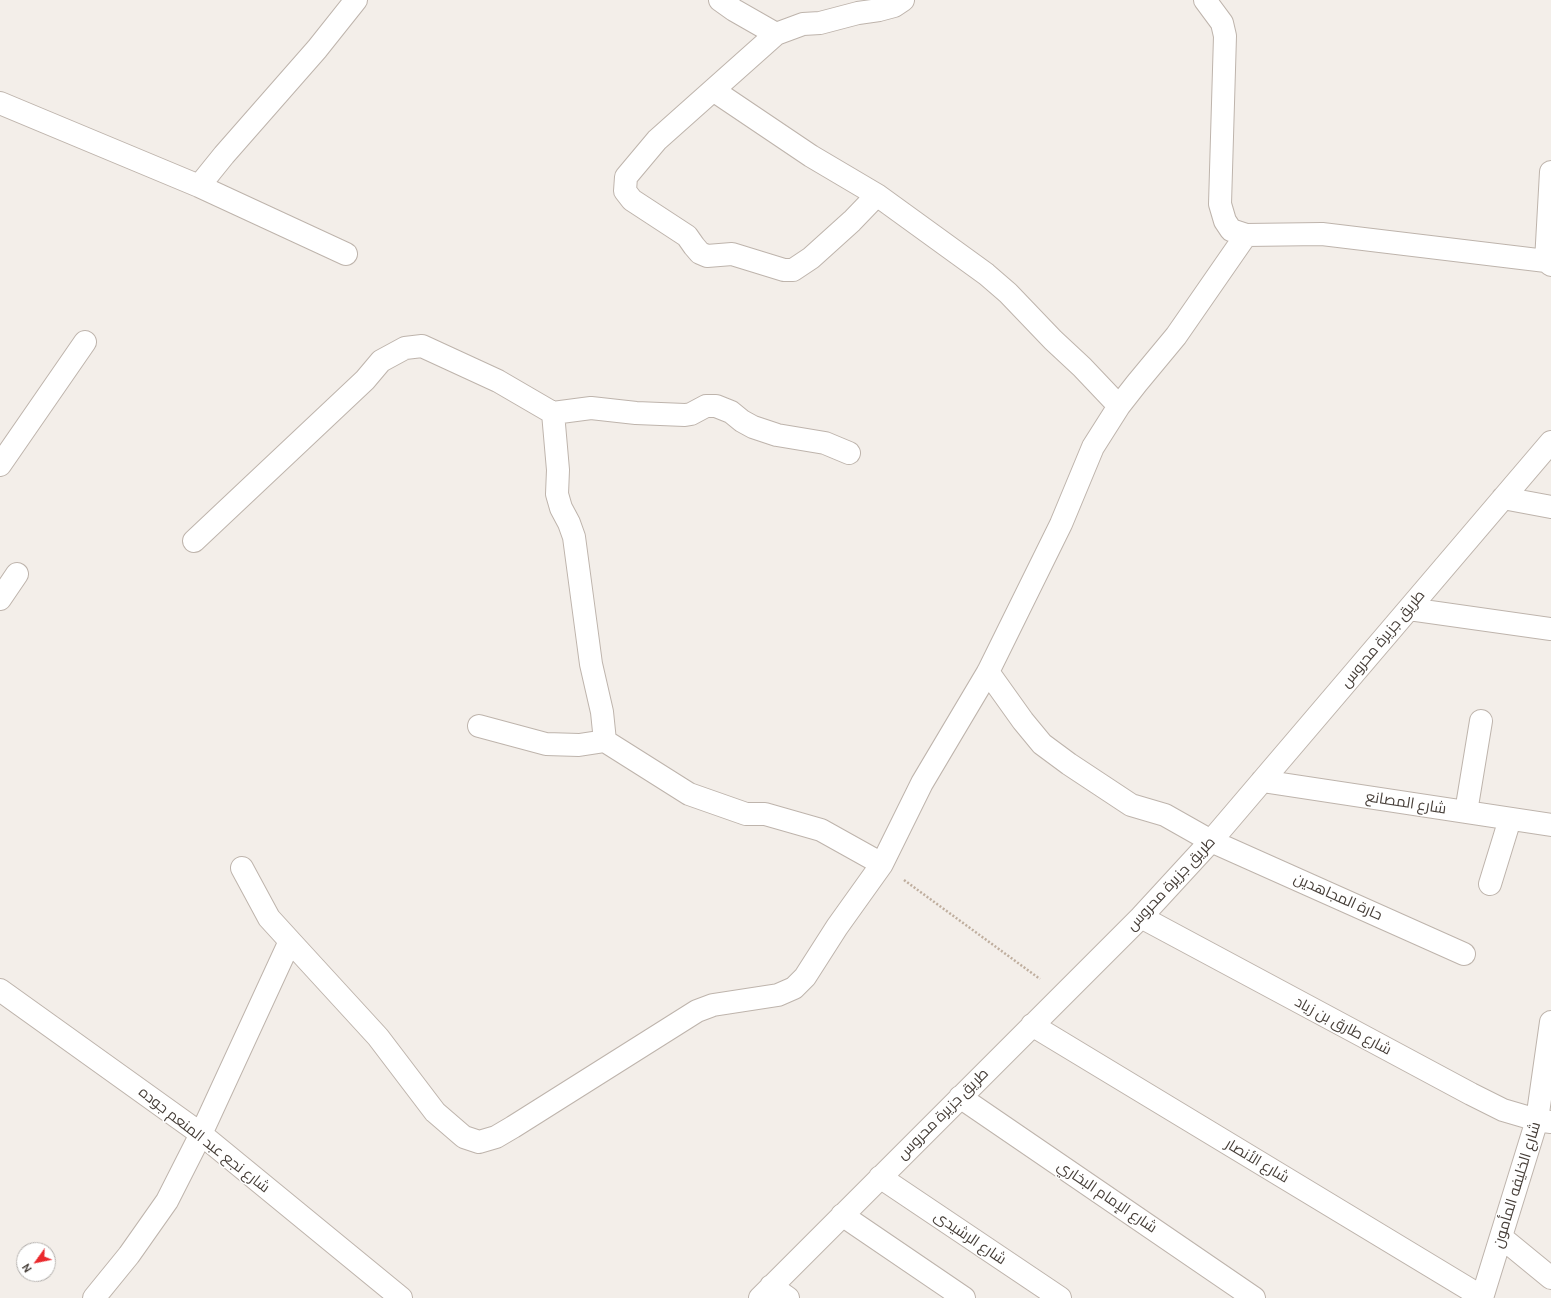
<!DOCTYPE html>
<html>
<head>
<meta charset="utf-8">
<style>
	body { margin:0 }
	#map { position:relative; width:1551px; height:1298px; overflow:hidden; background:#f3eee9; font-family:Cabin,sans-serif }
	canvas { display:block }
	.north { position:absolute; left:16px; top:1242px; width:40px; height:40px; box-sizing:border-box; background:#fff; border:1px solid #b5b2af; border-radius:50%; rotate:237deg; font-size:11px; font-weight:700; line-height:16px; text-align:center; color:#463e38 }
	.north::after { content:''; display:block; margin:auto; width:14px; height:18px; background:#ea292c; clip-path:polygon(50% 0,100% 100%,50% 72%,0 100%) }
</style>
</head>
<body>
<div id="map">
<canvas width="1551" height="1298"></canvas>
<div class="north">N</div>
</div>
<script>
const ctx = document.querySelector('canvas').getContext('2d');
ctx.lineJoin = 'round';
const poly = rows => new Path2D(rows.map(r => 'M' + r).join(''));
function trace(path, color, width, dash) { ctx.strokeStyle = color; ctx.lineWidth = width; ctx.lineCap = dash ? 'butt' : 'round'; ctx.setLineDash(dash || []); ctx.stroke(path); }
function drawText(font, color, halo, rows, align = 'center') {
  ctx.font = font + ' Cabin,Cairo,sans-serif'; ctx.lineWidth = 3; ctx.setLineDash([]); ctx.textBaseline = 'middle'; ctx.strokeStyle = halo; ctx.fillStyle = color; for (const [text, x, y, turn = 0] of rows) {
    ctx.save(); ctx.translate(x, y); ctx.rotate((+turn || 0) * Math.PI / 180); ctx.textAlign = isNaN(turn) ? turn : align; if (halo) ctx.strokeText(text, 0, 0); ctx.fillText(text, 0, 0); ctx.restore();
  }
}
const street = poly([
	[720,0,734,10,776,34,657,140,626,177,625,191,632,200,687,236,694,246,700,253,707,256,732,254,784,270,793,270,811,258,852,221,877,195],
	[1205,0,1222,23,1225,36,1220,204,1225,221,1231,230,1246,235,1322,234,1546,261],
	[776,34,803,24,820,23,858,13,879,10,894,6,903,0],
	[713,90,811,156,877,195,986,274,1008,293,1053,340,1082,367,1119,406],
	[0,103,199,186,346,254],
	[1551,172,1546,261,1551,265],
	[199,186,224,155,317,49,356,0],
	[553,413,558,470,557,494,561,508,569,523,574,537,591,664,602,712,605,741],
	[0,465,85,342],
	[1503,498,1551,507],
	[194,541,365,380,381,361,405,348,422,346,498,381,553,413,591,408,636,413,685,415,691,414,706,406,716,406,731,412,742,421,753,427,777,435,825,443,849,453],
	[0,599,17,574],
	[1409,609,1551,629],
	[988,672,1023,721,1042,744,1069,764,1131,805,1165,815,1211,841,1464,954],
	[1262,781,1551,825],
	[1466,812,1481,721],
	[882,864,922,783,988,672,1061,524,1093,447,1119,406,1137,383,1176,336,1246,235],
	[1490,884,1510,819],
	[1141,917,1471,1094,1503,1110,1537,1120,1551,1122],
	[290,941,378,1037,435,1112,464,1137,479,1142,496,1137,513,1127,697,1011,713,1005,778,995,794,988,805,977,837,927,882,864,821,830,765,814,746,814,689,794,605,741,579,745,546,744,479,726],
	[0,990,201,1134,401,1298],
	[1032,1025,1482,1297],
	[960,1097,1254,1298],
	[880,1177,1060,1298],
	[842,1215,964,1298],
	[1501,1237,1551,1278],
	[771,1286,788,1298],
	[94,1298,129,1255,167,1201,201,1134,290,941,269,918,242,868],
	[760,1298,1141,917,1211,841,1551,442],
	[1482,1298,1537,1120,1551,1022]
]);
trace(street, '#beb4ac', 24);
trace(poly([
	[904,880,1040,979]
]), '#bfae9e', 2.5, [2, 2]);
trace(street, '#fff', 22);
drawText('15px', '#463e38', '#fff', [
	["طريق جزيرة محروس",1383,639,-50],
	["شارع المصانع",1406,803,9],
	["طريق جزيرة محروس",1171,884,-47],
	["حارة المجاهدين",1338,897,24],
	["شارع طارق بن زياد",1343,1026,28],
	["طريق جزيرة محروس",943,1114,-45],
	["شارع نجع عبد المنعم جوده",204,1140,38],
	["شارع الأنصار",1257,1161,31],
	["شارع الخليفه المأمون",1517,1185,-73],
	["شارع الإمام البخاري",1107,1197,34],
	["شارع الرشيدى",970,1238,34]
]);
</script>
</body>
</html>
